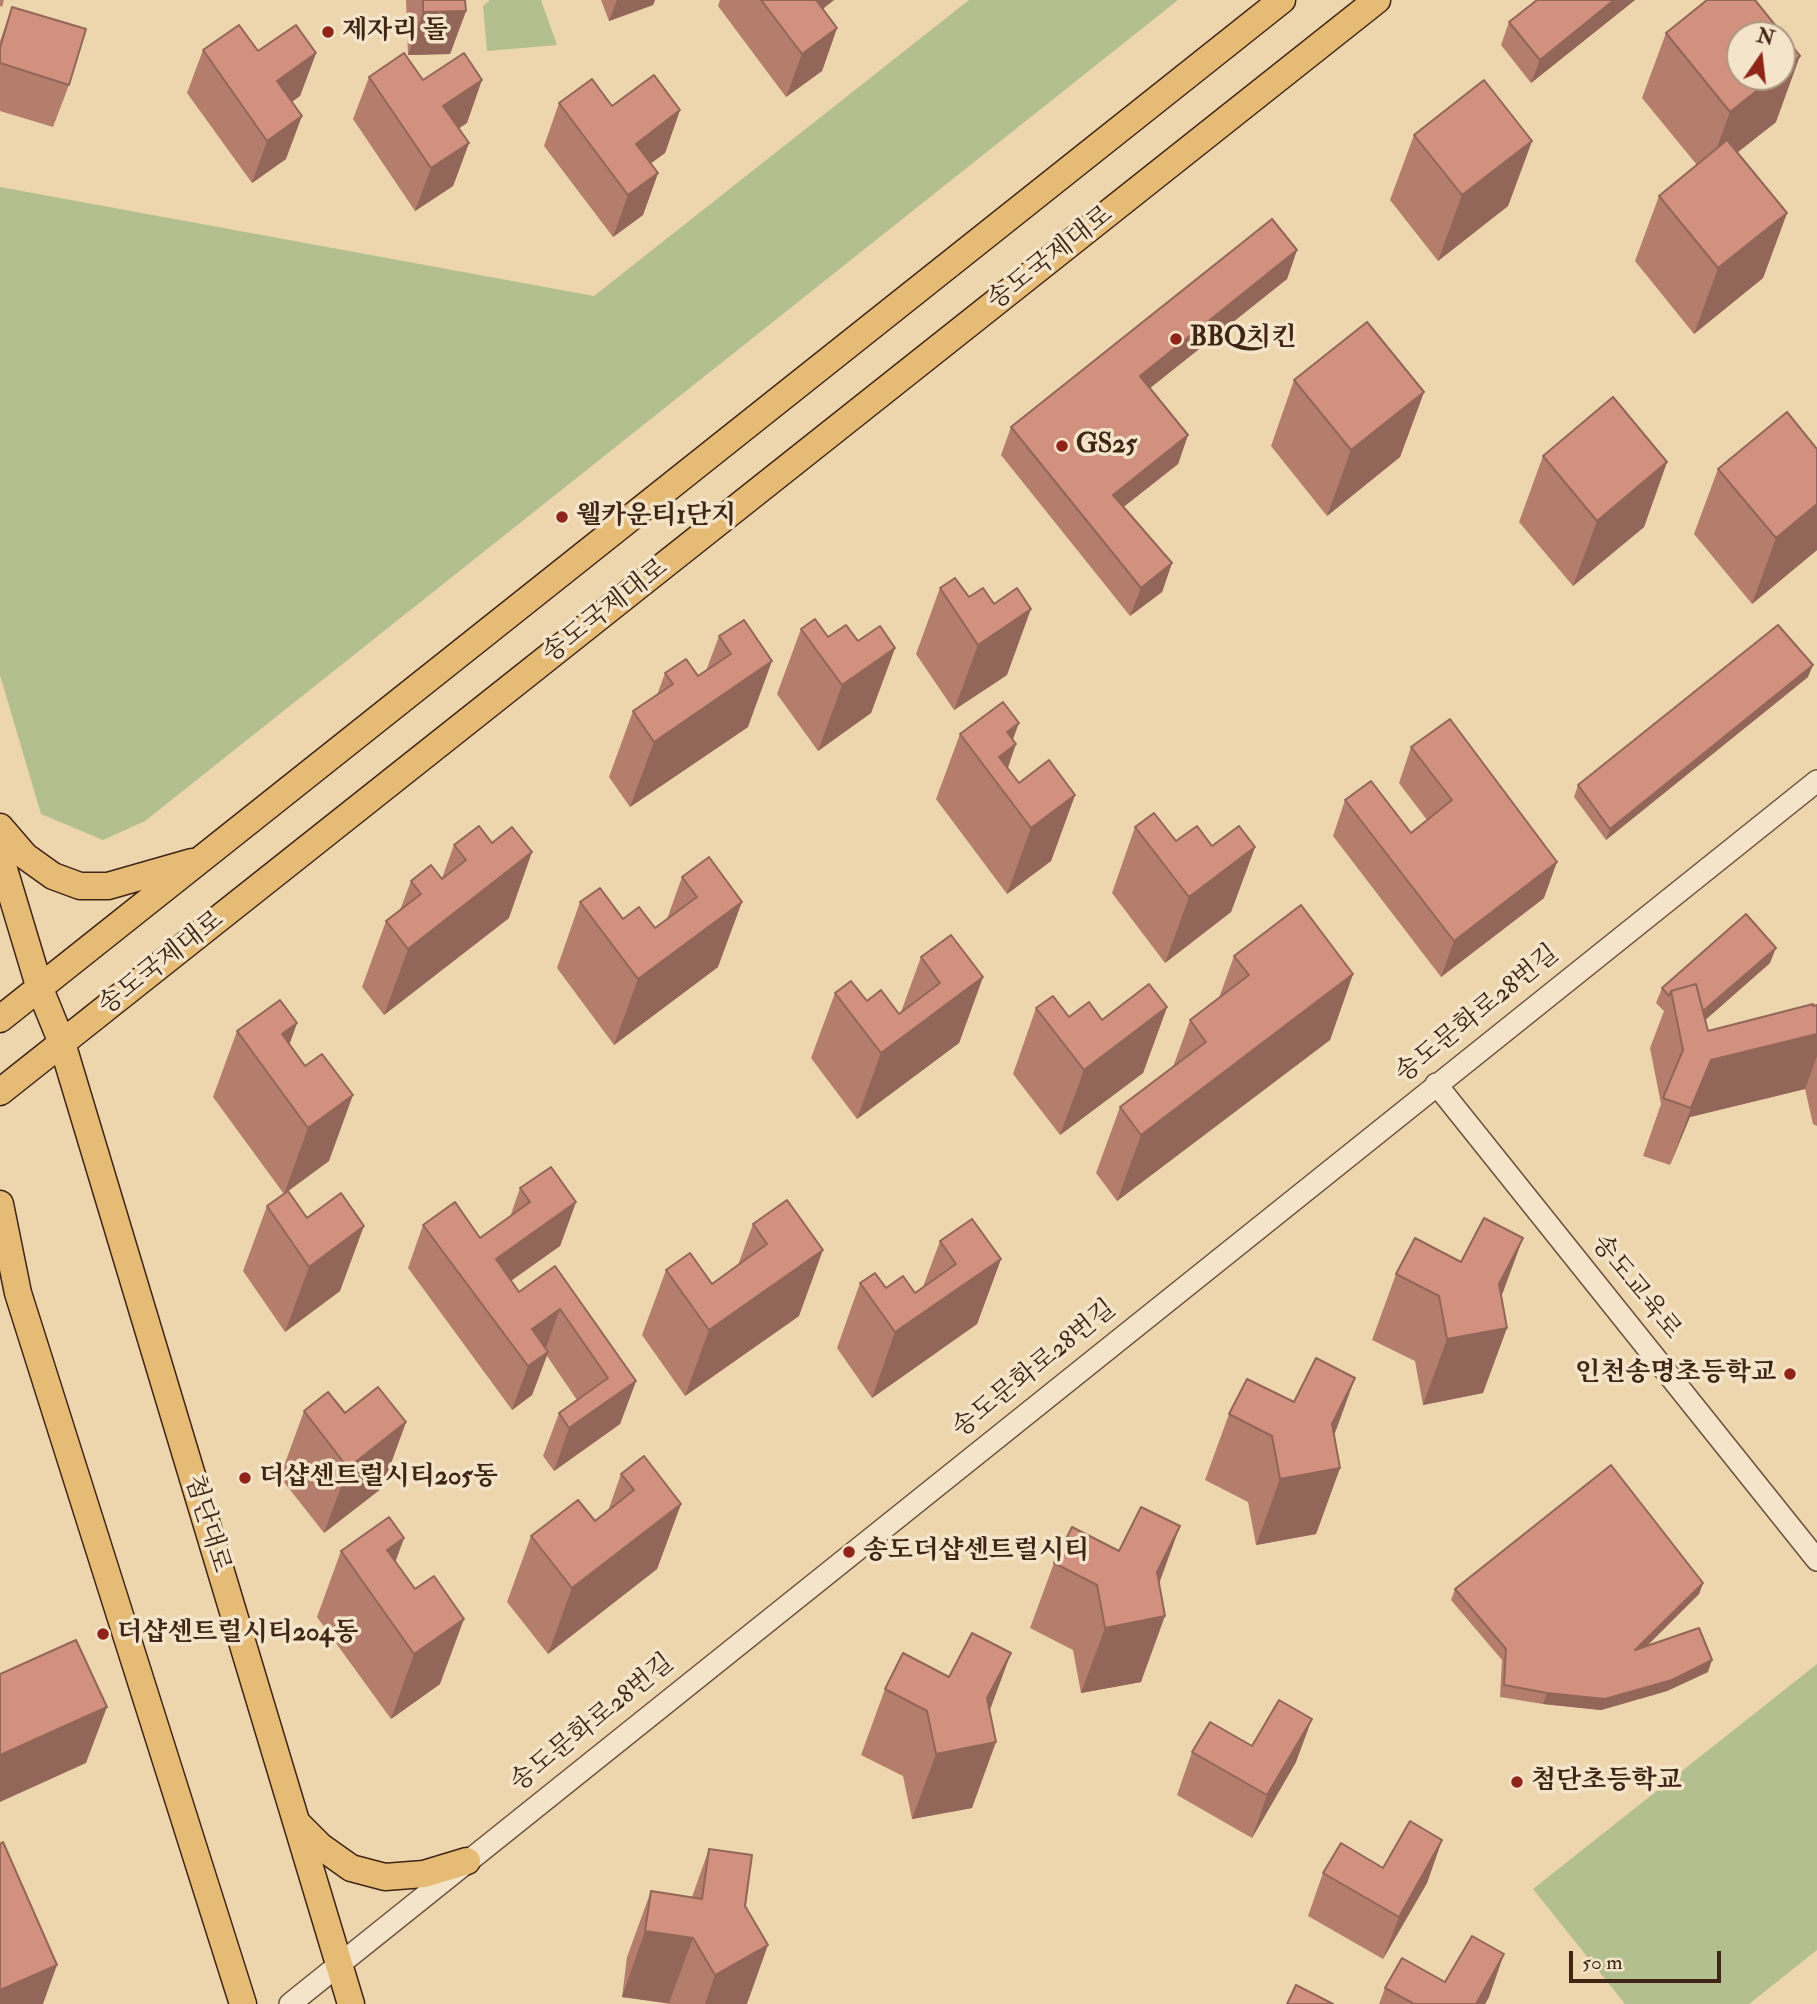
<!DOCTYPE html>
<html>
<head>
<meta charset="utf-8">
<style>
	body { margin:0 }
	#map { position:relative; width:1817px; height:2004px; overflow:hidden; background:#edd6ad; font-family:"IM FELL Double Pica",serif }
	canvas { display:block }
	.north { position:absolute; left:1726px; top:21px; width:70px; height:70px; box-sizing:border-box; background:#f3e4ca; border:2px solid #ab9782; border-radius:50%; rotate:14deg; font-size:19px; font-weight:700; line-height:28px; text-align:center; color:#402416 }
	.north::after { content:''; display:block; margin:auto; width:24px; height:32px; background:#8f2418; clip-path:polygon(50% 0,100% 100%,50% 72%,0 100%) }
	.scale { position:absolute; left:1569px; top:1951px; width:152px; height:32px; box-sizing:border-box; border:4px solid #402416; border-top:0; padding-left:9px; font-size:21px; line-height:24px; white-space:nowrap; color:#402416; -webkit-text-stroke:5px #f3e4ca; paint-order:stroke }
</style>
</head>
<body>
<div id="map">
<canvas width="1817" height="2004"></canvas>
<div class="north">N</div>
<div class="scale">50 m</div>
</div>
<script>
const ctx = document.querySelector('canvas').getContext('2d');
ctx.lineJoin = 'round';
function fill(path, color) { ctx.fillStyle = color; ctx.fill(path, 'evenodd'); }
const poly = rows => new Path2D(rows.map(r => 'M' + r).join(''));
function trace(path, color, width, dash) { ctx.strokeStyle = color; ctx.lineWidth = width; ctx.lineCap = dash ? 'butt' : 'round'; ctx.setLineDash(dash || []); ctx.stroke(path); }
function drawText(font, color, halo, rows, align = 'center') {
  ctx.font = font + ' "IM FELL Double Pica","Noto Serif KR",serif'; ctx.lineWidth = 7; ctx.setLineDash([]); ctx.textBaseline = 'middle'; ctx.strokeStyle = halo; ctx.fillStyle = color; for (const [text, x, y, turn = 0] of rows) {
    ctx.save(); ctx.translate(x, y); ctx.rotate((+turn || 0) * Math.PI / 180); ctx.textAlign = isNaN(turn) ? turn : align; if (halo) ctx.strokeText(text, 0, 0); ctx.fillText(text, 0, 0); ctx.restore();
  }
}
fill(poly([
	[490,0,541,0,557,45,487,51,483,6],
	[969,0,1178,0,145,821,103,840,41,814,0,675,0,187,594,296],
	[1817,1664,1817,1950,1749,2004,1625,2004,1533,1889]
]), '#b3bf8e');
const minor = poly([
	[1436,1084,1817,1560],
	[290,2004,1817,781]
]);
const major = poly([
	[0,827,25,856,53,876,80,886,108,886,192,862],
	[0,856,40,989,62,1043,351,2004],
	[0,1019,1282,0],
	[0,1092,1377,0],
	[0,1204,18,1293,243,2004],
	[299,1825,320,1846,351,1868,385,1877,424,1874,467,1861]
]);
trace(minor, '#6b503c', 24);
trace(major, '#402416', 29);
trace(minor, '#f3e4ca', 21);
trace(major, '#e6bb76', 26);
fill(poly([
	[0,0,4,0,2,7,0,6],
	[406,0,465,0,466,11,450,54,408,55],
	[601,0,655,0,653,5,609,21],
	[720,0,834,0,823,9,837,28,822,71,786,97,718,6],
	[1537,0,1635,0,1531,83,1501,45,1509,22],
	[12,7,69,85,53,127,0,111,0,41],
	[1666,33,1776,122,1737,153,1787,213,1763,278,1694,334,1635,261,1659,196,1697,165,1642,98],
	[203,50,316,53,300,96,292,102,286,159,252,183,187,93],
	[369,77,423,80,467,123,458,128,469,143,453,186,415,211,353,119],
	[559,103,680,110,665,153,651,163,658,173,643,215,613,237,544,146],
	[1414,135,1532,141,1508,206,1438,261,1390,200],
	[1297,250,1287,279,1150,388,1188,435,1178,464,1123,507,1172,563,1162,592,1130,616,1001,455,1011,427],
	[1294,380,1424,392,1400,457,1327,516,1271,446],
	[1817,449,1817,550,1752,604,1694,534,1718,469],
	[1543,456,1667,462,1644,527,1573,586,1519,522],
	[940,588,1007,675,954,710,916,654],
	[744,620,748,727,630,807,609,777,633,711,657,695,665,673,698,676,706,671,719,636],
	[801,629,828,637,895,648,871,713,818,751,777,694],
	[1808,677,1606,840,1574,797,1578,785],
	[960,734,1013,739,1008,768,1019,783,1075,795,1051,861,1007,894,936,799],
	[1411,747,1544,898,1441,977,1333,836,1345,800,1411,833,1427,820,1399,783],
	[1135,827,1176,841,1212,846,1255,847,1231,912,1165,963,1112,893],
	[454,845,509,918,384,1015,362,987,386,921,400,910,411,881,442,878],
	[709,857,718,967,614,1045,557,968,580,902,623,919,655,928,667,919,682,877],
	[1234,956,1353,974,1330,1040,1117,1201,1096,1173,1120,1107,1173,1067,1190,1020,1219,998],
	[921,957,983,977,959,1043,857,1119,811,1058,835,993,867,1001,899,1014,901,1012],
	[1770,963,1705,1020,1708,1031,1817,1034,1817,1126,1813,1124,1805,1089,1690,1117,1670,1165,1643,1156,1661,1104,1650,1048,1664,1011,1656,1003,1662,988],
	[1167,1007,1143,1073,1060,1135,1013,1074,1036,1008,1069,1017,1102,1020],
	[297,1023,289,1045,329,1161,284,1194,213,1097,237,1031],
	[520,1188,576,1202,560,1246,511,1280,519,1292,555,1266,636,1381,620,1424,554,1471,543,1456,559,1413,577,1400,547,1356,532,1395,512,1410,408,1268,423,1225,480,1238,510,1217],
	[787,1200,799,1316,685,1396,642,1335,666,1270,712,1284,738,1265,753,1224],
	[267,1206,307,1218,340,1291,285,1332,243,1271],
	[940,1241,1001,1259,977,1324,872,1398,837,1348,860,1283,886,1288,915,1293,923,1287],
	[1396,1274,1501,1296,1483,1393,1423,1405,1415,1361,1372,1340],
	[304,1411,345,1413,406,1422,382,1488,324,1533,280,1477],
	[1229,1414,1334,1436,1340,1468,1316,1534,1256,1545,1248,1502,1205,1480],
	[621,1474,681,1504,657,1569,548,1654,507,1602,531,1536,595,1521,608,1511],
	[404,1538,395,1562,440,1684,391,1719,317,1617,341,1551],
	[1054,1563,1159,1584,1141,1682,1081,1693,1073,1650,1030,1628],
	[1703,1583,1699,1594,1646,1646,1708,1672,1667,1691,1601,1710,1543,1704,1500,1697,1502,1660,1451,1600,1455,1589],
	[885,1689,990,1711,972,1808,912,1819,903,1776,861,1755],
	[1192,1752,1296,1762,1252,1838,1177,1795],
	[1442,1840,1427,1883,1383,1959,1308,1916,1323,1873,1383,1868],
	[709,1849,745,1906,747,2004,670,2004,622,1997,627,1957,651,1891,692,1897],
	[1445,1982,1489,1997,1485,2004,1379,2004,1385,1988]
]), '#b47d6c');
fill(poly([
	[617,0,655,0,653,5,609,21],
	[804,0,834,0,793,31],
	[1614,0,1635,0,1531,83,1540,60],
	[466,11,450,54,408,55,423,12],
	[837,28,822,71,786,97,802,54],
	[316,53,300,96,261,123,277,81],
	[1800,56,1776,122,1706,177,1730,112,1774,77,1782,77,1782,70],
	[482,80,467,123,428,149,443,106],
	[680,110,665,153,620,186,636,144],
	[302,116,286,159,252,183,267,141],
	[1532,141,1508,206,1438,261,1462,195],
	[469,143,453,186,415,211,431,168],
	[658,173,643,215,613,237,628,195],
	[1787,213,1763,278,1694,334,1718,268],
	[1297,250,1287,279,1130,404,1140,376],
	[1424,392,1400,457,1327,516,1351,450],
	[1188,435,1178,464,1102,524,1113,495],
	[1667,462,1644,527,1573,586,1597,521],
	[1817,504,1817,550,1752,604,1776,538],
	[1172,563,1162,592,1130,616,1141,588],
	[1031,609,1007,675,954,710,978,645],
	[895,648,871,713,818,751,842,685],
	[772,661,748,727,630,807,654,742],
	[1813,665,1808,677,1606,840,1610,829],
	[1019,723,1009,750,1016,744,1001,788,991,775,1007,732],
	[1075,795,1051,861,1007,894,1031,828],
	[1255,847,1231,912,1165,963,1189,897],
	[532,852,509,918,384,1015,408,949],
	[1557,862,1544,898,1441,977,1454,941],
	[742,902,718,967,614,1045,638,979],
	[1776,948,1770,963,1686,1037,1692,1022],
	[1353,974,1330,1040,1117,1201,1141,1135],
	[983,977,959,1043,857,1119,881,1053],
	[1167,1007,1143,1073,1060,1135,1084,1070],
	[297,1023,275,1084,282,1034],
	[1817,1034,1817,1056,1805,1089,1690,1117,1670,1165,1691,1108,1711,1060],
	[353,1095,329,1161,284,1194,308,1128],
	[576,1202,560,1246,480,1303,496,1259],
	[364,1226,340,1291,285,1332,309,1267],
	[1523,1238,1499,1303,1507,1328,1483,1393,1423,1405,1447,1339,1499,1284],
	[823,1250,799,1316,685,1396,709,1330],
	[1001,1259,977,1324,872,1398,895,1332],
	[560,1309,544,1353,532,1329],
	[548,1352,532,1395,512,1410,528,1366],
	[1355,1378,1331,1444,1340,1468,1316,1534,1256,1545,1280,1479,1332,1424],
	[636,1381,620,1424,554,1471,569,1428],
	[406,1422,382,1488,324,1533,348,1468],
	[681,1504,657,1569,548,1654,572,1588],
	[1180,1526,1156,1592,1165,1616,1141,1682,1081,1693,1105,1628,1157,1572],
	[404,1538,380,1604,387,1550],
	[1703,1583,1699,1594,1631,1662,1635,1650],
	[464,1619,440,1684,391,1719,414,1654],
	[1011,1653,987,1718,996,1742,972,1808,912,1819,936,1754,987,1698],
	[1712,1660,1708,1672,1667,1691,1601,1710,1543,1704,1547,1693],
	[107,1707,86,1763,0,1802,0,1755],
	[1312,1719,1296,1762,1252,1838,1267,1795],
	[1442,1840,1427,1883,1383,1959,1399,1917],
	[645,1931,693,1938,669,2003,622,1997],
	[768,1945,747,2004,705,2004,715,1975],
	[1504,1954,1489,1997,1485,2004,1476,2004],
	[57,1965,43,2004,0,2004,0,1990]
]), '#926658');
const building = poly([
	[423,0,465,0,466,11,423,12,423,0],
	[761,0,816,0,837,28,802,54,761,0],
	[1537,0,1614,0,1540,60,1509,22,1537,0],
	[1707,0,1755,0,1800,56,1782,70,1782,35,1740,35,1740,77,1774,77,1730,112,1666,33,1707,0],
	[12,7,86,29,69,85,0,63,0,48,12,7],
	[239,25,258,51,296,25,316,53,277,81,302,116,267,141,203,50,239,25],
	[404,53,423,80,464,53,482,80,443,106,469,143,431,168,369,77,404,53],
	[654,75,680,110,636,144,658,173,628,195,559,103,592,79,612,106,654,75],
	[1484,80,1532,141,1462,195,1414,135,1484,80],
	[1727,140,1787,213,1718,268,1659,196,1727,140],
	[1272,219,1297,250,1140,376,1188,435,1113,495,1172,563,1141,588,1011,427,1272,219],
	[1367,322,1424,392,1351,450,1294,380,1367,322],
	[1613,397,1667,462,1597,521,1543,456,1613,397],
	[1787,412,1817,449,1817,504,1776,538,1718,469,1787,412],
	[955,578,969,597,983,588,994,604,1017,588,1031,609,978,645,940,588,955,578],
	[815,619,828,637,846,625,858,641,880,626,895,648,842,685,801,629,815,619],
	[744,620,772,661,654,742,633,711,673,684,665,673,686,659,698,676,731,654,719,636,744,620],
	[1778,625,1813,665,1610,829,1578,785,1778,625],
	[1003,702,1019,723,1007,732,1016,744,999,757,1019,783,1049,760,1075,795,1031,828,960,734,1003,702],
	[1450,719,1557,862,1454,941,1345,800,1371,781,1411,833,1452,800,1411,747,1450,719],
	[1154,813,1176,841,1197,826,1212,846,1239,826,1255,847,1189,897,1135,827,1154,813],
	[479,826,492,843,512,827,532,852,408,949,386,921,421,894,411,881,431,865,442,879,466,860,454,845,479,826],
	[709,857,742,902,638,979,580,902,600,888,623,919,639,907,655,928,697,897,682,877,709,857],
	[1301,905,1353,974,1141,1135,1120,1107,1206,1042,1190,1020,1249,975,1234,956,1301,905],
	[1746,914,1776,948,1703,1011,1696,984,1671,991,1669,996,1662,988,1746,914],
	[951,935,983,977,881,1053,835,993,851,981,867,1001,881,990,899,1014,940,983,921,957,951,935],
	[1149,984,1167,1007,1084,1070,1036,1008,1053,996,1069,1017,1089,1002,1102,1020,1149,984],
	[1696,984,1708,1031,1813,1004,1813,1006,1817,1005,1817,1034,1711,1060,1691,1108,1663,1098,1683,1050,1671,991,1696,984],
	[280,1000,297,1023,282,1034,305,1066,322,1054,353,1095,308,1128,237,1031,280,1000],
	[551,1167,576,1202,496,1259,519,1292,555,1266,636,1381,569,1428,559,1413,608,1378,560,1309,532,1329,548,1352,528,1366,423,1225,455,1202,480,1238,530,1202,520,1188,551,1167],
	[288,1191,307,1218,341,1193,364,1226,309,1267,267,1206,288,1191],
	[787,1200,823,1250,709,1330,666,1270,690,1253,712,1284,767,1244,753,1224,787,1200],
	[1484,1218,1523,1238,1499,1284,1507,1328,1447,1339,1439,1296,1396,1274,1415,1238,1461,1262,1484,1218],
	[972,1219,1001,1259,895,1332,860,1283,875,1273,886,1288,903,1276,915,1293,956,1264,940,1241,972,1219],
	[1316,1358,1355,1378,1332,1424,1340,1468,1280,1479,1272,1436,1229,1414,1247,1379,1294,1402,1316,1358],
	[378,1387,406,1422,348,1468,304,1411,328,1392,345,1413,378,1387],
	[644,1456,681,1504,572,1588,531,1536,578,1500,595,1521,634,1490,621,1474,644,1456],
	[1611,1465,1703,1583,1635,1650,1699,1628,1712,1660,1672,1680,1605,1699,1547,1693,1504,1685,1506,1649,1455,1589,1611,1465],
	[1141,1507,1180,1526,1157,1572,1165,1616,1105,1628,1097,1585,1054,1563,1072,1527,1119,1551,1141,1507],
	[389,1517,404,1538,387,1550,415,1589,434,1576,464,1619,414,1654,341,1551,389,1517],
	[972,1633,1011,1653,987,1698,996,1742,936,1754,927,1711,885,1689,903,1653,949,1677,972,1633],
	[76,1640,107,1707,0,1755,0,1674,76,1640],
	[1279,1700,1312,1719,1267,1795,1192,1752,1210,1722,1252,1746,1279,1700],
	[1410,1821,1442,1840,1399,1917,1323,1873,1341,1843,1383,1868,1410,1821],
	[3,1842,57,1965,0,1990,0,1844,3,1842],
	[709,1849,752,1855,745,1906,768,1945,715,1975,693,1938,645,1931,651,1891,702,1899,709,1849],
	[1472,1936,1504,1954,1476,2004,1414,2004,1385,1988,1402,1958,1445,1982,1472,1936],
	[1296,1985,1333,2004,1287,2004,1296,1985]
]);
fill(building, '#d1917e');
trace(building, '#926658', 2);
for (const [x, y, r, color] of [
	[328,32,7,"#8f2418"],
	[1176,339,7,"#8f2418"],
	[1062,446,7,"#8f2418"],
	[562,517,7,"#8f2418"],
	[1790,1374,7,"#8f2418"],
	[245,1478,7,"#8f2418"],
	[849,1552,7,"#8f2418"],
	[103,1634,7,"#8f2418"],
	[1517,1782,7,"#8f2418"]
]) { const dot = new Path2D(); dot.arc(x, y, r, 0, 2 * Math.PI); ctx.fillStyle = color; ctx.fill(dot); trace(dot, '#f3e4ca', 2.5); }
drawText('bold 26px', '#402416', '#f3e4ca', [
	["제자리 돌",342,32],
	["BBQ치킨",1190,339],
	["GS25",1076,446],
	["웰카운티1단지",576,517],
	["인천송명초등학교",1776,1374,"right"],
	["더샵센트럴시티205동",259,1478],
	["송도더샵센트럴시티",863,1552],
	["더샵센트럴시티204동",117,1634],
	["첨단초등학교",1531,1782]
], 'left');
drawText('26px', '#402416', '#f3e4ca', [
	["송도국제대로",1051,259,-38],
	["송도국제대로",606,612,-38],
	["송도국제대로",162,964,-38],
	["송도문화로28번길",1478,1015,-39],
	["송도교육로",1635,1288,51],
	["송도문화로28번길",1035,1370,-39],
	["첨단대로",206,1524,73],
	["송도문화로28번길",593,1724,-39]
]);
</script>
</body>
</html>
